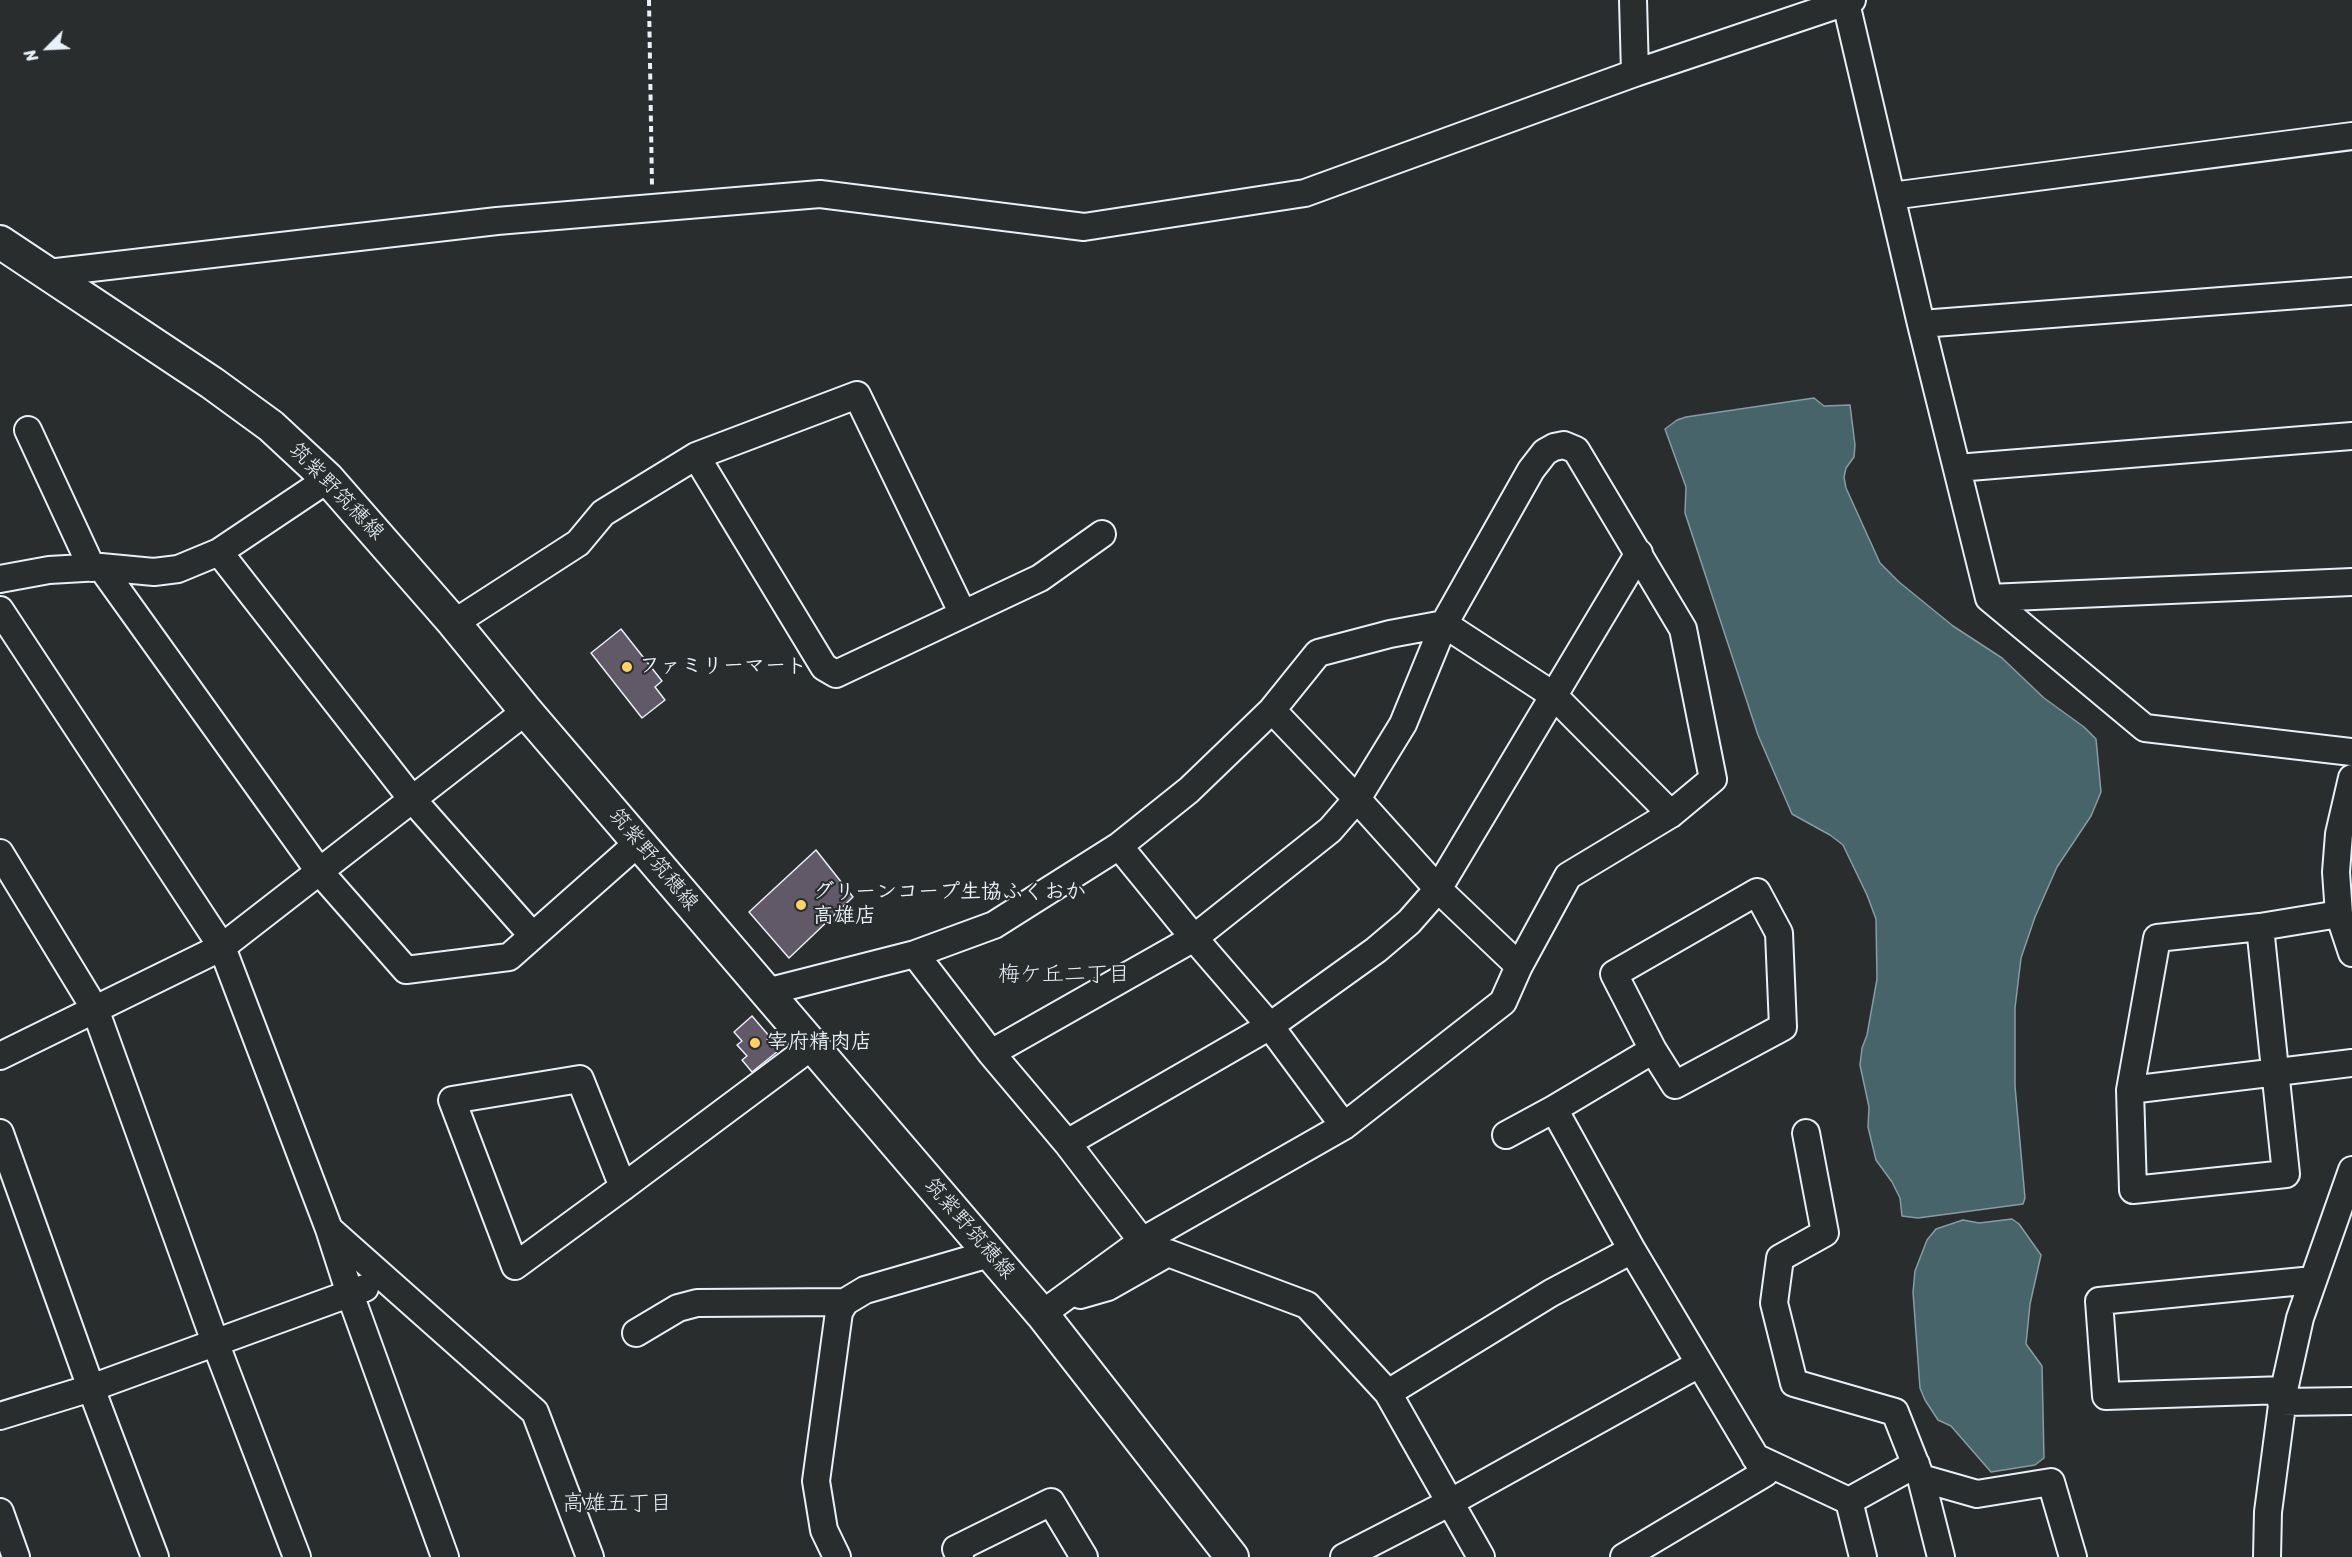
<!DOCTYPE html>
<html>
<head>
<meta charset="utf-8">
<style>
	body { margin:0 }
	#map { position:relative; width:2352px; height:1557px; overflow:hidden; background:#2a2d2e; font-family:Sriracha,sans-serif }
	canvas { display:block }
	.north { position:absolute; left:18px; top:18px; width:60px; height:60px; -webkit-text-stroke:4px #2a2d2e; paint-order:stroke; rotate:246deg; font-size:16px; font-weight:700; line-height:24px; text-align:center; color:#e8f1f8 }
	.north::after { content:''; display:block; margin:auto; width:21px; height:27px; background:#e8f1f8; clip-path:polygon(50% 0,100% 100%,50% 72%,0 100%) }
</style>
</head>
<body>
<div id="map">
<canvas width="2352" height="1557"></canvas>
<div class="north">N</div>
</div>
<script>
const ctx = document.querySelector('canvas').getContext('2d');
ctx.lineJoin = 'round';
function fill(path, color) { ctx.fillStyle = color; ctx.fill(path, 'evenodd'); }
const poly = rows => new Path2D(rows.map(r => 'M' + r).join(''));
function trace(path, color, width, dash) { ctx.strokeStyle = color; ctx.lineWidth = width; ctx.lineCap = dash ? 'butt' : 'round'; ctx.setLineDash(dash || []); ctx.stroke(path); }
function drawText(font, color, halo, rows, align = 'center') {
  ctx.font = font + ' Sriracha,"Klee One",sans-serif'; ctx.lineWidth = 4.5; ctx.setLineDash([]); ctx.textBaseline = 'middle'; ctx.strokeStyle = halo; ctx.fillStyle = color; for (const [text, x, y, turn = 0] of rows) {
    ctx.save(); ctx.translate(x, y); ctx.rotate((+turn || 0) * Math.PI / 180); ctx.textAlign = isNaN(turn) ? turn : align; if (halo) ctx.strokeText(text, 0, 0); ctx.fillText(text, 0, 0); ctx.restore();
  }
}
const water = poly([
	[1814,398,1824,406,1850,405,1855,445,1854,457,1846,468,1844,477,1846,488,1880,563,1899,582,1953,626,2002,658,2044,698,2084,727,2096,739,2101,792,2091,816,2057,867,2035,917,2021,958,2015,1008,2015,1086,2025,1198,2023,1204,1918,1218,1902,1216,1900,1198,1892,1182,1876,1160,1868,1127,1869,1107,1860,1065,1862,1048,1867,1035,1877,979,1876,919,1867,895,1843,845,1830,835,1792,814,1758,735,1685,513,1686,487,1665,429,1677,420,1686,417,1814,398],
	[2012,1219,2019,1224,2041,1255,2030,1304,2026,1344,2042,1366,2044,1458,2035,1465,1991,1472,1951,1426,1938,1420,1925,1400,1920,1388,1913,1292,1915,1271,1927,1240,1936,1229,1963,1220,1979,1223,2012,1219]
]);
fill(water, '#47646a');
trace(water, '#879ca3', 1.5);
const building = poly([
	[621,629,662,681,655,687,665,700,642,718,591,653,621,629],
	[816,850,853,897,789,958,749,912,816,850],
	[752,1016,770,1037,767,1039,778,1051,752,1072,742,1060,747,1056,737,1045,742,1041,734,1032,752,1016]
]);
fill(building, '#615868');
trace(building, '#e8f1f8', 1.5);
const minor = poly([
	[1633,0,1635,73],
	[1846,3,1921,324,1989,598,2145,728,2352,752],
	[1891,196,2352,136],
	[48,273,497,221,820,194,1084,227,1305,193,1635,73,1852,0],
	[1921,324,2352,291],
	[28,430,92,568],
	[696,456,857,395,963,614],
	[1957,468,2352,436],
	[219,552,412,799,532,935],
	[101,567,319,871,406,970,509,957,638,843],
	[0,579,49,570,101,567,154,572,178,569,219,552,328,479],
	[1989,598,2352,582],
	[0,610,222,947,329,1229,350,1294,445,1557],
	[454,623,578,543,603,513,696,456,824,667,836,674,1040,578,1102,534],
	[1272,710,1357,799,1438,889,1519,966],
	[2352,778,2339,834,2336,872,2339,914,2352,953],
	[1119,846,1194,938,1270,1026,1344,1126],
	[0,853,95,1009,215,1342,297,1557],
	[1757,892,1779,933,1783,1027,1675,1085,1653,1050,1614,974,1757,892],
	[2260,927,2286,1174,2133,1190,2130,1090,2157,938,2260,927,2339,914],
	[915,954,991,1053,1067,1143,1142,1241],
	[766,992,915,954,994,925,1119,846,1189,790,1272,710,1318,653,1390,634,1444,624,1553,695,1671,814],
	[991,1053,1194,938,1330,830,1357,799,1403,724,1444,624,1531,470,1545,452,1554,447,1564,445,1576,450,1683,629,1713,779,1671,814,1568,876,1519,966,1503,1002,1344,1126,1142,1241,1042,1314],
	[0,1056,222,947,526,711],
	[2130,1090,2352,1063],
	[1554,1109,1632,1250],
	[0,1133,91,1388,155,1557],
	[1806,1133,1825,1233,1780,1258,1774,1303,1794,1383,1895,1412,1921,1478,1941,1557],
	[1506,1135,1554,1109,1653,1050],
	[1067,1143,1270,1026,1376,950,1409,922,1438,889,1639,553],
	[623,1187,580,1079,452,1100,515,1266,623,1187,812,1046],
	[330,1230,535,1412,590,1557],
	[1080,1295,1108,1287,1168,1253,1307,1305,1388,1393,1481,1557],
	[636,1333,678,1308,697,1303,845,1302],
	[2284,1390,2106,1396,2099,1301,2313,1280],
	[1388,1393,1551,1293,1632,1250,1765,1473,1624,1557],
	[2281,1402,2352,1401],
	[0,1416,91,1388,365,1288],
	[1755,1457,1849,1501,1863,1557],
	[1921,1478,1977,1494,2051,1482,2073,1557],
	[1849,1501,1916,1464],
	[0,1512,16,1557],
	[837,1557,824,1530,816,1481,839,1312,845,1302,865,1290,989,1254],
	[960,1557,956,1549,1051,1502,1084,1557],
	[1344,1557,1449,1503,1699,1364],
	[2267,1557,2268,1512,2284,1390,2300,1318,2352,1170]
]);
const major = poly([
	[0,242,212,383,271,426,328,479,454,623,526,711,1042,1314,1232,1557]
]);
trace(minor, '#e8f1f8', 30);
trace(major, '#e8f1f8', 36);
trace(poly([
	[649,0,652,187]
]), '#e8f1f8', 4, [6, 4.5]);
trace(minor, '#2a2d2e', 26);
trace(major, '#2a2d2e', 32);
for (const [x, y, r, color] of [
	[627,667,6,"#ffd166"],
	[801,905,6,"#ffd166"],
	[755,1043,6,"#ffd166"]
]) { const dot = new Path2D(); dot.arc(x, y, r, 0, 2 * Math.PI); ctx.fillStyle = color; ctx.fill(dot); trace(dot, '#2a2d2e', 2); }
drawText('21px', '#e8f1f8', '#2a2d2e', [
	["筑紫野筑穂線",336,492,46],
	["筑紫野筑穂線",653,860,50],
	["筑紫野筑穂線",969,1229,49]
]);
drawText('bold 21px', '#e8f1f8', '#2a2d2e', [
	["ファミリーマート",639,667],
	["グリーンコープ生協ふくおか",813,893],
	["高雄店",813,917],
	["宰府精肉店",767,1043]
], 'left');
drawText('22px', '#e8f1f8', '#2a2d2e', [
	["梅ケ丘二丁目",1064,975],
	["高雄五丁目",617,1504]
]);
</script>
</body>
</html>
